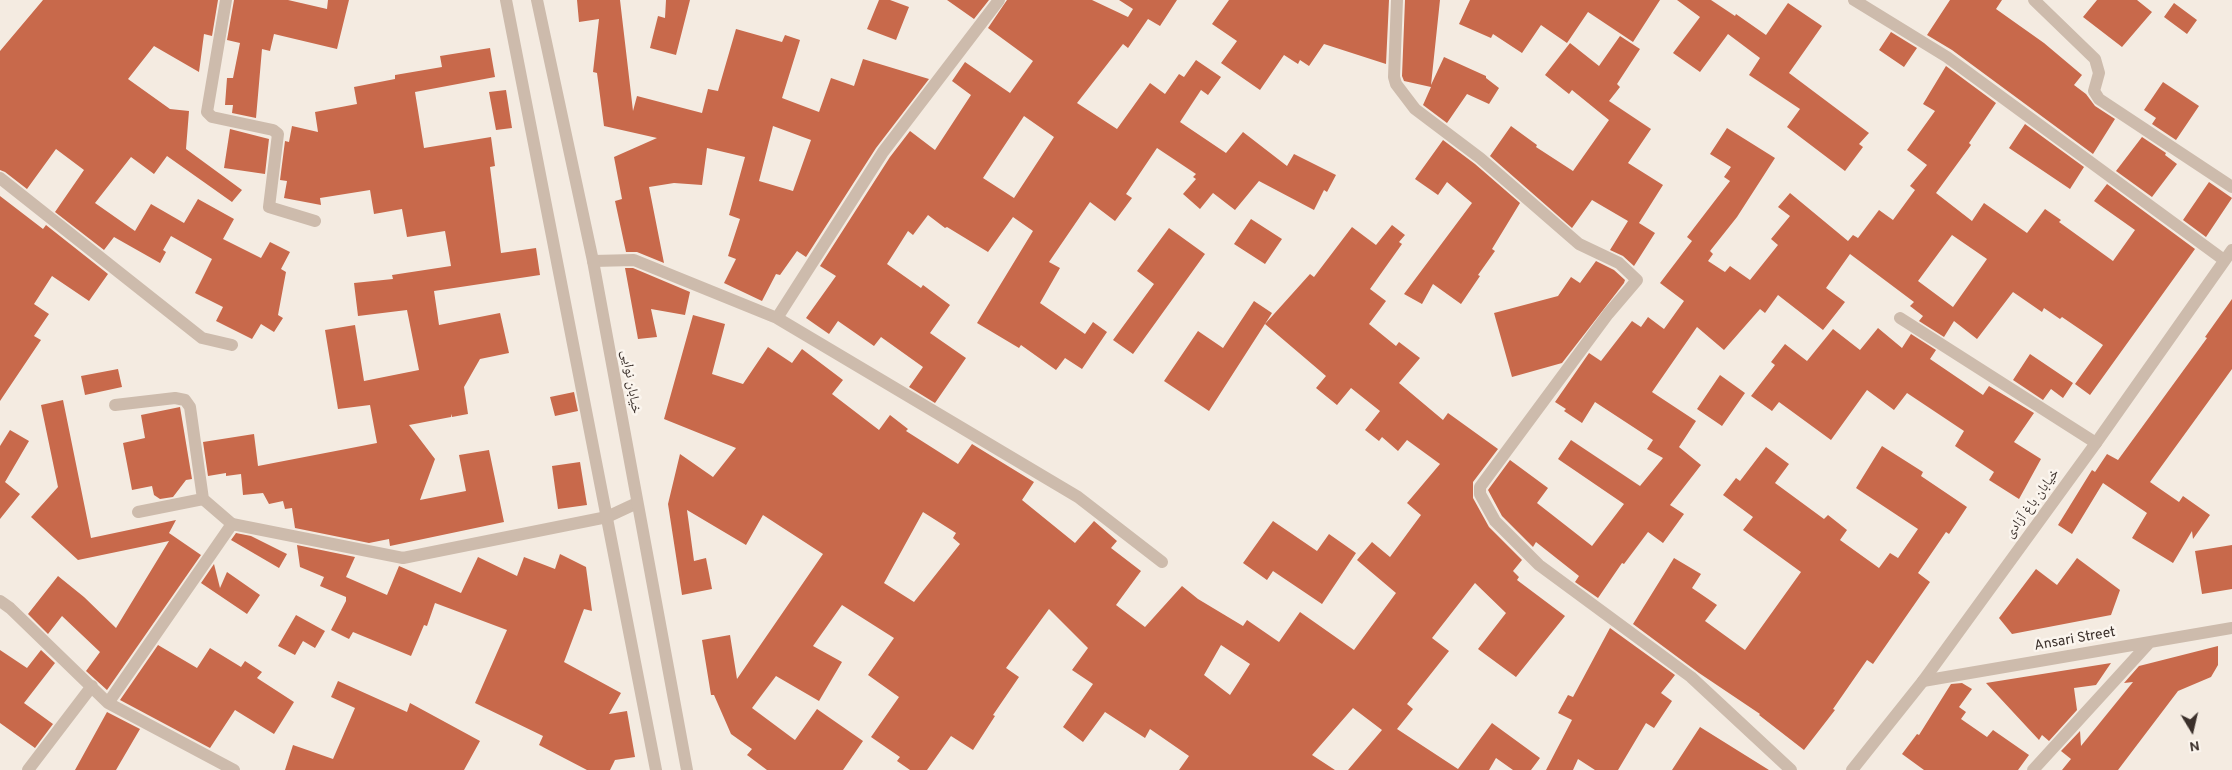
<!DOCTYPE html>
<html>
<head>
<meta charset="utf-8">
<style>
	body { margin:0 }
	#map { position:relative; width:2232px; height:770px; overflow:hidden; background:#f4ebe1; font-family:Overpass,sans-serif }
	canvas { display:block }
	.north { position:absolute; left:2167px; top:705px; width:50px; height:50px; -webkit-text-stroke:4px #fbf5ee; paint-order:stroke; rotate:171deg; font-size:14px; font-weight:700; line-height:20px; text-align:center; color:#3b302b }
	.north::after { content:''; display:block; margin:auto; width:18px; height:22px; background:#3b302b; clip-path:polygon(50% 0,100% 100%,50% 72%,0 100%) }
</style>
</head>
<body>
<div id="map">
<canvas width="2232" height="770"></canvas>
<div class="north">N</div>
</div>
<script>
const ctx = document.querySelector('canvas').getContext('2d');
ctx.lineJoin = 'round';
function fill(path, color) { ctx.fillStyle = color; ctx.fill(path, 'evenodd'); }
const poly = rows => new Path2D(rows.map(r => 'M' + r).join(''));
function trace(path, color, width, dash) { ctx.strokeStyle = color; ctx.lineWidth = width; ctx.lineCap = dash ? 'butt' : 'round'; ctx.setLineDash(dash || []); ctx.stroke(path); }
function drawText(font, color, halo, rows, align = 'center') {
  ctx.font = font + ' Overpass,"Noto Naskh Arabic",sans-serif'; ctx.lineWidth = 5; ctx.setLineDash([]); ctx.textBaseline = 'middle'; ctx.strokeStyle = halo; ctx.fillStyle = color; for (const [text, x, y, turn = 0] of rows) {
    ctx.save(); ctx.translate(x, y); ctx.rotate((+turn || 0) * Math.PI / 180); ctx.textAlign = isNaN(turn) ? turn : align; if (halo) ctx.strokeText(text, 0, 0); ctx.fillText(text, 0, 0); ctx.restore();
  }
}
fill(poly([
	[43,0,218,0,212,36,204,34,199,72,154,46,128,79,170,109,189,111,186,149,242,190,232,202,167,156,154,174,131,157,95,203,135,231,151,204,184,223,198,199,234,219,223,239,261,258,270,242,290,252,281,269,286,272,278,315,283,318,274,332,261,324,252,339,216,321,223,307,195,293,212,259,171,236,163,250,166,252,160,263,114,237,104,250,55,212,84,170,56,149,27,189,5,172,0,170,0,51],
	[234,0,288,0,327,9,328,0,349,0,337,49,274,34,270,51,262,49,256,118,232,113,233,105,225,105,227,78,233,78,240,43,227,40],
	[577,0,620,0,633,111,637,96,702,113,708,89,718,91,736,29,782,42,785,35,800,40,782,98,819,112,831,78,854,86,863,59,929,79,876,148,806,257,797,251,780,275,776,274,762,301,724,283,736,259,728,256,740,219,729,215,745,157,707,148,702,185,674,183,649,187,664,263,637,252,626,252,615,201,622,199,614,157,657,138,604,126,597,73,593,72,599,19,579,22],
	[773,126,811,140,793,191,759,181],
	[666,0,690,0,676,55,650,48,658,16,665,18],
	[879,0,890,0,909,7,896,40,867,29],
	[947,0,989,0,974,19],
	[1007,0,1092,0,1128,17,1133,9,1119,0,1177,0,1160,26,1148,19,1128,48,1123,44,1077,103,1117,129,1150,83,1165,94,1179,74,1184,77,1196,60,1221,77,1208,95,1201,90,1180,122,1226,153,1243,132,1287,166,1294,154,1336,175,1327,192,1324,190,1314,210,1259,181,1235,210,1213,193,1200,209,1183,194,1196,179,1193,177,1196,174,1157,148,1126,194,1132,198,1115,221,1090,202,1049,262,1060,268,1040,303,1085,334,1093,322,1107,332,1082,369,1065,358,1056,370,1021,345,1019,348,977,323,1033,231,1013,217,988,252,947,227,945,228,928,215,913,235,908,231,887,264,921,288,923,285,950,305,930,333,966,358,935,403,909,387,923,367,881,337,874,346,838,321,829,334,806,318,836,276,820,266,890,157,910,131,935,150,971,95,952,81,965,62,1010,93,1033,61,988,28],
	[1024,116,1054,137,1014,198,983,178],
	[1229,0,1389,0,1386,64,1324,44,1309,66,1300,60,1298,64,1284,55,1260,90,1221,63,1237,41,1212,24],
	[1405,0,1440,0,1431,85,1444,57,1486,76,1486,78,1499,88,1489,104,1467,94,1447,123,1423,105,1431,87,1404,81,1402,76],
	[1470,0,1660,0,1633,42,1588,12,1567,43,1541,25,1522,53,1493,34,1491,38,1459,24],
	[1677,0,1711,0,1735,16,1736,14,1766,35,1788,3,1822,26,1789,73,1869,133,1859,144,1863,147,1845,171,1787,127,1800,109,1749,75,1760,58,1728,34,1700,72,1673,53,1700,17],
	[1950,0,2002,0,1996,9,2044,43,2082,75,2074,85,2086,94,2095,106,2115,119,2093,154,1952,50,1927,35],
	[2097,0,2137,0,2152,12,2122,47,2083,17],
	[2174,3,2197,20,2187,34,2164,17],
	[1891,32,1917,48,1904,67,1879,50],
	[1620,36,1640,49,1617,84,1620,87,1609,101,1651,129,1628,163,1663,185,1639,223,1655,233,1634,266,1623,256,1610,250,1628,221,1592,200,1572,228,1490,156,1511,126,1537,145,1536,147,1573,171,1609,120,1572,90,1569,94,1545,75,1570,43,1599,66],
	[490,48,495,77,415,92,424,148,491,137,495,166,490,167,501,253,536,248,540,275,434,291,439,325,500,313,509,353,480,359,464,387,468,414,452,417,452,414,451,417,409,425,435,459,420,500,466,491,459,455,489,450,504,522,390,546,389,539,369,543,295,528,292,508,285,509,283,501,269,504,263,493,243,495,241,474,226,476,226,473,208,476,203,442,254,434,258,466,377,443,370,405,338,409,325,330,355,325,364,381,419,370,407,310,358,316,354,283,393,279,392,275,451,266,445,231,407,237,402,209,374,214,370,190,320,198,321,205,284,198,287,181,280,180,285,141,289,142,292,126,318,132,315,112,357,104,354,87,395,79,395,75,442,67,440,56],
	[1946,66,1996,103,1969,143,1971,145,1936,193,1972,221,1984,203,2027,233,2045,209,2061,220,2059,222,2113,261,2135,230,2094,201,2107,184,2195,249,2090,395,2075,384,2103,345,2062,317,2060,319,2044,308,2042,312,2013,292,1977,339,1954,321,1944,337,1919,321,1923,316,1910,306,1914,302,1850,254,1826,288,1845,302,1823,330,1778,295,1765,313,1760,309,1724,350,1697,327,1652,392,1696,421,1679,447,1701,465,1670,505,1684,514,1663,543,1648,532,1624,564,1622,563,1598,598,1575,582,1579,576,1536,542,1533,547,1502,516,1488,490,1510,460,1548,488,1537,503,1592,546,1624,504,1558,459,1571,440,1640,486,1663,458,1647,449,1653,440,1595,402,1582,423,1564,411,1566,409,1555,402,1589,353,1601,361,1632,321,1641,327,1648,317,1664,329,1684,301,1660,283,1692,241,1687,237,1730,181,1724,177,1731,167,1710,154,1727,128,1775,158,1737,217,1710,251,1713,254,1708,261,1725,272,1730,266,1750,280,1778,245,1771,239,1790,216,1778,207,1790,193,1848,241,1853,235,1858,238,1879,210,1893,220,1915,190,1910,186,1927,165,1907,150,1935,111,1923,104],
	[1952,235,1987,259,1953,307,1918,281],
	[2163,82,2199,106,2176,140,2152,124,2156,118,2144,110],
	[506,90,512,128,496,130,489,92],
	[2025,124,2084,167,2070,189,2009,148],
	[230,129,269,139,265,174,224,168],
	[2142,137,2166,153,2165,155,2177,164,2152,197,2116,171],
	[1443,140,1475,164,1520,203,1492,249,1495,251,1478,275,1480,276,1461,304,1433,284,1422,304,1404,294,1472,203,1447,182,1438,195,1415,179],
	[2209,182,2232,198,2206,237,2183,220],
	[0,196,43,229,46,225,108,274,89,301,52,276,34,304,49,314,34,336,41,340,0,401],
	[1251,219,1282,239,1265,264,1234,244],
	[1392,225,1405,235,1399,242,1402,244,1370,289,1386,301,1369,324,1396,346,1399,342,1420,358,1399,383,1443,420,1448,413,1498,449,1473,482,1473,498,1489,527,1522,560,1513,571,1519,577,1517,580,1565,616,1516,677,1478,649,1506,613,1475,583,1432,638,1449,651,1407,704,1413,709,1397,729,1458,769,1492,723,1540,758,1531,770,1513,770,1496,758,1489,770,1348,770,1382,730,1353,708,1312,755,1335,770,1179,770,1189,756,1150,729,1145,738,1105,712,1083,742,1063,727,1093,684,1072,670,1088,648,1049,609,1006,668,1019,677,993,715,995,716,973,750,951,736,927,770,910,770,897,761,900,757,871,737,899,697,868,675,894,638,842,605,813,646,842,662,819,701,776,676,752,708,795,740,817,709,863,741,843,770,767,770,747,755,752,749,731,734,714,695,711,695,702,640,730,635,737,679,823,554,763,515,746,545,687,510,694,561,706,558,712,589,682,595,668,504,680,454,713,477,736,448,664,419,693,315,725,324,712,374,743,384,768,347,792,363,802,349,843,380,832,394,879,430,890,415,908,429,906,431,958,464,972,444,1034,482,1022,500,1075,543,1094,521,1117,541,1111,548,1141,571,1116,605,1145,627,1182,586,1198,599,1243,626,1247,620,1279,642,1300,612,1354,650,1396,593,1357,560,1372,542,1390,557,1421,515,1407,503,1440,464,1407,440,1398,451,1382,437,1379,441,1365,430,1380,411,1351,388,1337,405,1316,388,1326,376,1265,324,1310,274,1314,277,1352,227,1376,245],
	[923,512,956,533,953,538,960,544,914,602,884,583],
	[1221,645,1250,664,1230,695,1204,675],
	[1169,228,1205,254,1133,354,1113,340,1154,284,1137,271],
	[1596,261,1614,270,1625,280,1624,283,1562,363,1512,377,1494,313,1558,296,1571,277,1580,283],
	[625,268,633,268,690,292,685,315,651,309,657,337,638,339],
	[2232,299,2232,369,2150,482,2179,502,2183,496,2210,515,2193,539,2192,531,2173,563,2132,538,2147,513,2103,483,2072,534,2058,525,2092,470,2095,472,2107,454,2118,460,2207,338,2205,337],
	[1254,301,1272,313,1209,411,1164,381,1198,331,1223,348],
	[1878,328,1902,348,1911,334,1936,350,1930,359,1983,395,1989,386,2034,413,2014,442,2041,459,2019,499,1989,480,1994,472,1955,446,1964,431,1907,393,1894,410,1867,390,1831,440,1779,402,1772,411,1751,396,1775,365,1771,362,1785,344,1807,361,1833,329,1860,350],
	[2030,354,2073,383,2063,398,2051,389,2043,400,2013,380],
	[118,369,122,387,85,395,81,376],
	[1720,375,1745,393,1722,426,1697,409],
	[574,392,578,411,555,416,550,397],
	[63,400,91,538,176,520,169,533,201,555,107,690,86,671,100,652,62,616,48,634,28,614,58,576,84,597,116,628,169,541,78,560,31,517,58,487,41,405],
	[180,407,192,479,186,480,173,497,160,499,154,495,152,486,132,490,123,443,145,438,141,415],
	[10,430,29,441,5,482,20,494,0,519,0,446],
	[1882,446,1923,472,1921,476,1967,507,1949,534,1946,532,1918,573,1930,582,1873,664,1867,660,1833,709,1835,710,1804,750,1759,715,1760,714,1699,673,1633,624,1674,558,1701,574,1692,588,1717,605,1705,621,1745,650,1801,572,1743,530,1753,517,1723,495,1736,478,1740,481,1766,447,1789,464,1775,483,1824,519,1828,515,1847,530,1840,540,1879,568,1890,553,1898,558,1918,529,1856,488],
	[580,462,587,505,558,509,552,466],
	[1273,521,1317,551,1329,534,1356,553,1322,604,1273,571,1267,580,1243,563],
	[236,533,251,536,287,554,279,568,231,540],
	[297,545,355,557,346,577,387,595,399,566,461,593,478,557,517,576,524,557,555,569,560,554,586,567,592,611,584,609,564,662,621,693,609,714,627,711,635,757,615,760,610,770,587,770,539,745,543,736,475,703,507,630,435,603,427,626,424,625,411,656,353,632,349,639,331,630,346,601,346,597,320,586,324,577,300,567],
	[2232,545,2232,589,2202,594,2195,551],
	[2077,558,2120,590,2111,615,2012,634,1999,618,2036,569,2057,585],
	[214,564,220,588,227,572,260,595,247,614,201,583],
	[296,615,325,631,315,648,303,641,295,655,278,646],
	[1610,628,1675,675,1661,693,1672,701,1654,728,1646,723,1618,770,1595,770,1578,759,1573,770,1546,770,1572,720,1558,713,1568,695,1573,697],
	[158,645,197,668,210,648,241,667,245,661,262,672,257,678,294,702,274,734,235,710,210,748,120,700],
	[2218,646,2218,665,2211,677,2178,691,2118,770,2062,770,2071,759,2061,751,2080,731,2081,746,2133,682,2124,683,2139,666],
	[0,650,27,668,41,650,55,663,24,703,53,724,35,748,0,723],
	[2111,663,2096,685,2074,688,2077,710,2049,741,2042,735,2039,740,1986,683],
	[338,681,407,712,410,703,480,741,464,770,285,770,293,745,333,759,355,708,331,697],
	[1962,683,1972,689,1959,707,1966,712,1961,719,1987,737,1993,730,2029,755,2018,770,1924,770,1902,754,1917,734,1919,735,1951,684],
	[107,712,140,729,116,770,75,770],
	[1700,727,1769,770,1672,770]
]), '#c8694b');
trace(poly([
	[115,405,175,398,185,400,190,407,203,499,232,524],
	[138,512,203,499]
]), '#cdbbac', 12);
trace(poly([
	[226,0,207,112,212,117,273,130,278,134,269,207,315,221],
	[1397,0,1394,77,1396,84,1415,109,1480,158,1579,244,1619,263,1637,280,1608,314,1480,487,1480,494,1495,521,1539,565,1691,677,1791,770],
	[1854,0,1947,57,2224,260],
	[2034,0,2095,59,2099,73,2094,91,2099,99,2232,187],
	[0,178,202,338,232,345],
	[593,261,634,260,777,318,1078,497,1162,562],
	[777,318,883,152,999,0],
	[1900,318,2096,443],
	[0,601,10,608,108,703],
	[1923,681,2232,628],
	[28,770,92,686],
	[234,770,108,703,232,524,403,558,607,517,637,503],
	[2033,770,2149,643]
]), '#cdbbac', 12);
trace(poly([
	[506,0,656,770],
	[537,0,593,261,687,770],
	[1852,770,1923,681,2096,443,2232,250]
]), '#cdbbac', 12);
drawText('14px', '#3b302b', '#fbf5ee', [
	["خیابان نوایی",630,382,80],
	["خیابان باغ آزادی",2033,504,-54],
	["Ansari Street",2075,640,-10]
]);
</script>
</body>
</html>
